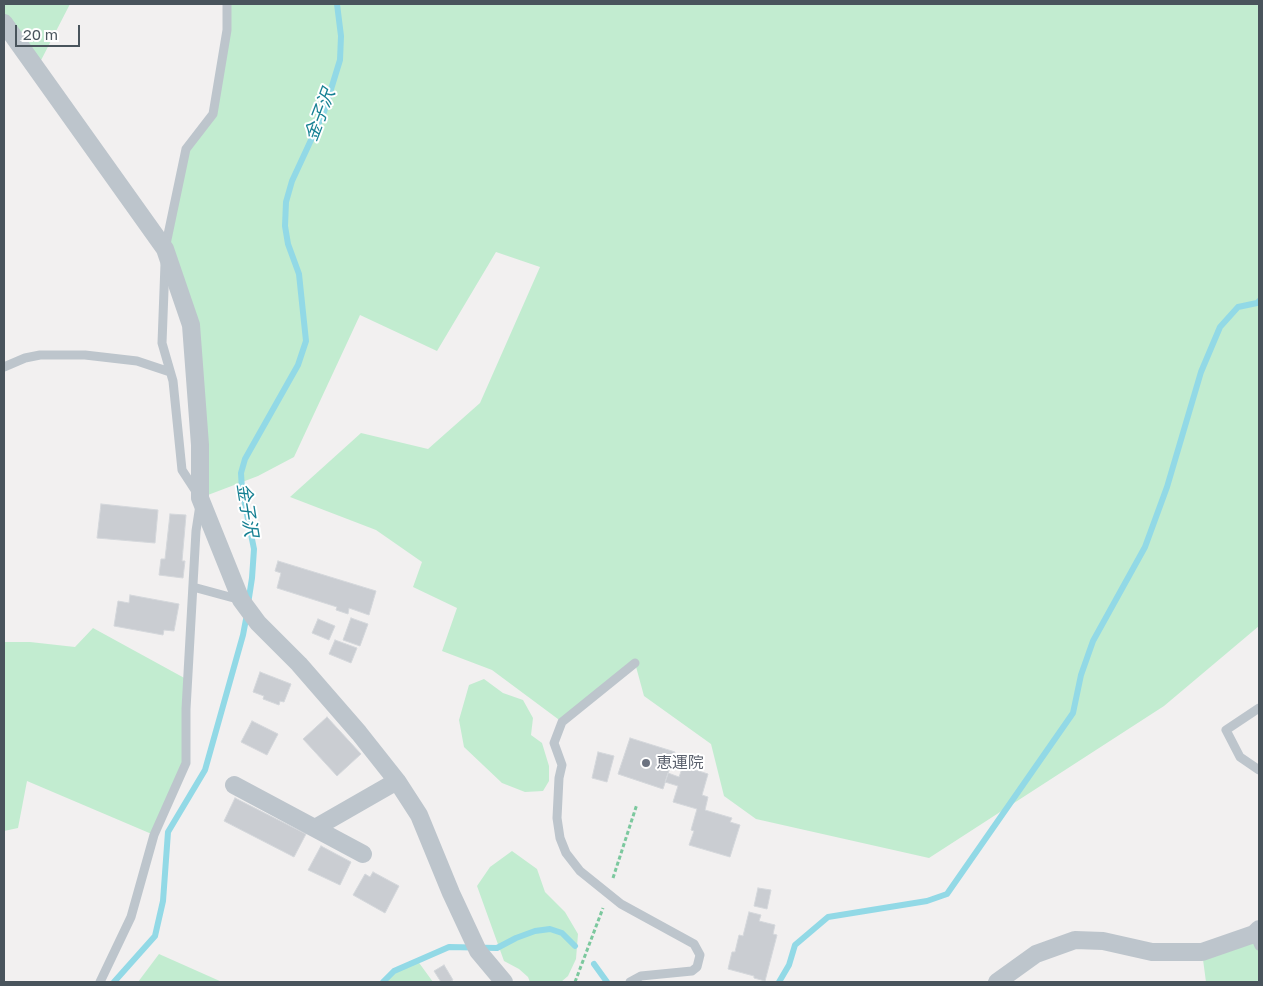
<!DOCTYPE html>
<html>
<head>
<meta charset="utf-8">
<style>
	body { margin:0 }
	#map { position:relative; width:1263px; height:986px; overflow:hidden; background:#f2f0f0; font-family:"Golos Text",sans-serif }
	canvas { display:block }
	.frame { position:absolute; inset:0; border:5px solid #49545c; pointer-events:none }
	.scale { position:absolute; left:15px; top:25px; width:65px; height:22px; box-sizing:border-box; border:2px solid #49545c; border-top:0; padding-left:6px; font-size:15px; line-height:18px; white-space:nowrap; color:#49545c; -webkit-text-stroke:4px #fff; paint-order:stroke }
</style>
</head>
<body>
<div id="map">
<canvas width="1263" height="986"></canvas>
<div class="frame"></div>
<div class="scale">20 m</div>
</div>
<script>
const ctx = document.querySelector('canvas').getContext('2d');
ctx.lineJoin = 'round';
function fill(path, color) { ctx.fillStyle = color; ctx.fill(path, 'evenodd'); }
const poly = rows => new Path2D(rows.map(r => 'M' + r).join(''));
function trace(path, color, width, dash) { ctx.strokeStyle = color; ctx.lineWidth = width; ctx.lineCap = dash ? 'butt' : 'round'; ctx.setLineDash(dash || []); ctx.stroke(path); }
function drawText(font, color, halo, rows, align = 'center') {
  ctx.font = font + ' "Golos Text","Noto Sans JP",sans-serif'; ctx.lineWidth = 4; ctx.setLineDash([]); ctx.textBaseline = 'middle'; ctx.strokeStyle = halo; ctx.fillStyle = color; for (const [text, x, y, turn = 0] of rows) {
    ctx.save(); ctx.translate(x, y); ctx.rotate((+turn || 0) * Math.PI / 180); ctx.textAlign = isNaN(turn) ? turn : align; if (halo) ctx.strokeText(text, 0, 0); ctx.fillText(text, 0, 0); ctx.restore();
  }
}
fill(poly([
	[4,4,70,4,36,70,4,37],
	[227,4,1259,4,1259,626,1164,706,929,858,756,819,724,796,711,744,644,696,635,663,562,722,492,670,442,651,457,608,413,587,422,562,376,530,290,497,361,433,428,449,480,403,540,267,496,252,437,351,360,315,294,457,258,476,200,498,191,325,165,249,186,149,213,114],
	[93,628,188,680,186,763,154,835,27,781,18,828,4,831,4,642,30,642,75,647],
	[484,679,503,693,523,700,533,718,531,735,542,743,549,766,549,781,543,791,525,792,502,783,464,747,459,720,469,685],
	[512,851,537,869,545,892,565,912,578,934,576,959,568,976,561,982,530,982,528,977,519,969,504,961,477,886,490,867],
	[1259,929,1259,982,1206,982,1202,952],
	[159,954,222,982,138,982],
	[417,960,433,982,383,982,394,971]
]), '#c2ecd0');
trace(poly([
	[248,604,252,578,254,549,242,490,241,473,245,459,298,365,306,341,299,274,288,244,285,226,286,202,292,181,324,112,340,60,341,36,337,4],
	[594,964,607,982],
	[114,982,155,936,163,901,168,832,205,770,243,635,247,614],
	[383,982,394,971,449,947,497,948,516,938,535,931,550,929,562,933,575,946],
	[779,982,789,965,795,945,828,917,927,901,947,894,1073,713,1081,675,1093,641,1145,547,1167,487,1201,372,1220,327,1238,307,1257,303,1259,301]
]), '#92d9e6', 6);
const building = poly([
	[101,504,158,510,155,543,97,538,101,504],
	[170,514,186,515,182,561,185,561,183,578,159,575,161,559,165,559,170,514],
	[278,561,376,591,369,615,349,608,348,614,336,610,337,607,277,588,281,573,275,571,278,561],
	[130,595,179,604,174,631,164,630,163,635,114,626,118,601,129,603,130,595],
	[351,618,368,624,360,646,343,640,351,618],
	[318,619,335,626,329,640,312,633,318,619],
	[335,640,357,648,351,663,329,654,335,640],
	[260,672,291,684,284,702,280,701,279,705,263,699,264,696,253,692,260,672],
	[327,717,361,754,337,776,303,739,327,717],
	[252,721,278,734,267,755,241,742,252,721],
	[630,738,675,752,663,789,618,774,630,738],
	[598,752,614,756,607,782,592,778,598,752],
	[683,766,708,774,702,795,708,797,705,810,732,818,730,822,740,825,730,857,689,845,694,831,691,830,697,809,673,802,678,786,665,782,668,773,679,777,683,766],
	[235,798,306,834,294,857,224,821,235,798],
	[321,846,351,862,340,885,308,870,321,846],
	[373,872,399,886,385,913,353,895,365,874,370,877,373,872],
	[758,888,771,890,767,909,754,906,758,888],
	[749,912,761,915,759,921,775,925,773,934,777,935,765,981,754,978,754,976,728,969,732,952,735,952,739,935,743,936,749,912],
	[444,965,453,980,450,982,441,982,434,971,444,965]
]);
fill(building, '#cacdd2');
trace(building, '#d4d7db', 1);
trace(poly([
	[613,878,637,804],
	[575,982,603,908]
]), '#7cc89e', 3, [4, 2.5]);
trace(poly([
	[165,249,186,149,213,114,227,30,227,4],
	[165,264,162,343,173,381,182,470,197,493],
	[4,367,25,358,40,355,85,355,137,361,170,372],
	[193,587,241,600],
	[1259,708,1226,730,1240,757,1259,770],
	[1254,934,1259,946],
	[100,982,131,917,154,835,186,763,186,709,196,531,200,505],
	[630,982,641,976,692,971,697,967,700,955,694,944,621,904,580,871,566,853,560,838,557,818,559,778,562,765,554,743,562,722,635,663]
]), '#bdc5cc', 9);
trace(poly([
	[4,23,165,249,191,325,200,445,200,498,241,600,258,623,299,664,359,733,397,781,419,815,451,893,478,951,504,982],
	[234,785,363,854],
	[315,828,397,781],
	[997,982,1036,954,1075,940,1103,941,1152,952,1202,952,1254,934,1259,929]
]), '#bdc5cc', 18);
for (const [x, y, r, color] of [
	[646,763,5,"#6b7280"]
]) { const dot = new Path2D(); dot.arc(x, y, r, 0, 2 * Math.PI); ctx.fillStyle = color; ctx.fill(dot); trace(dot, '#fff', 2); }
drawText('16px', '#5b616d', '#fff', [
	["恵運院",656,763]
], 'left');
drawText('italic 18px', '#168093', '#fff', [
	["金子沢",320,115,-69],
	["金子沢",247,510,81]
]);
</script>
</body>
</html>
